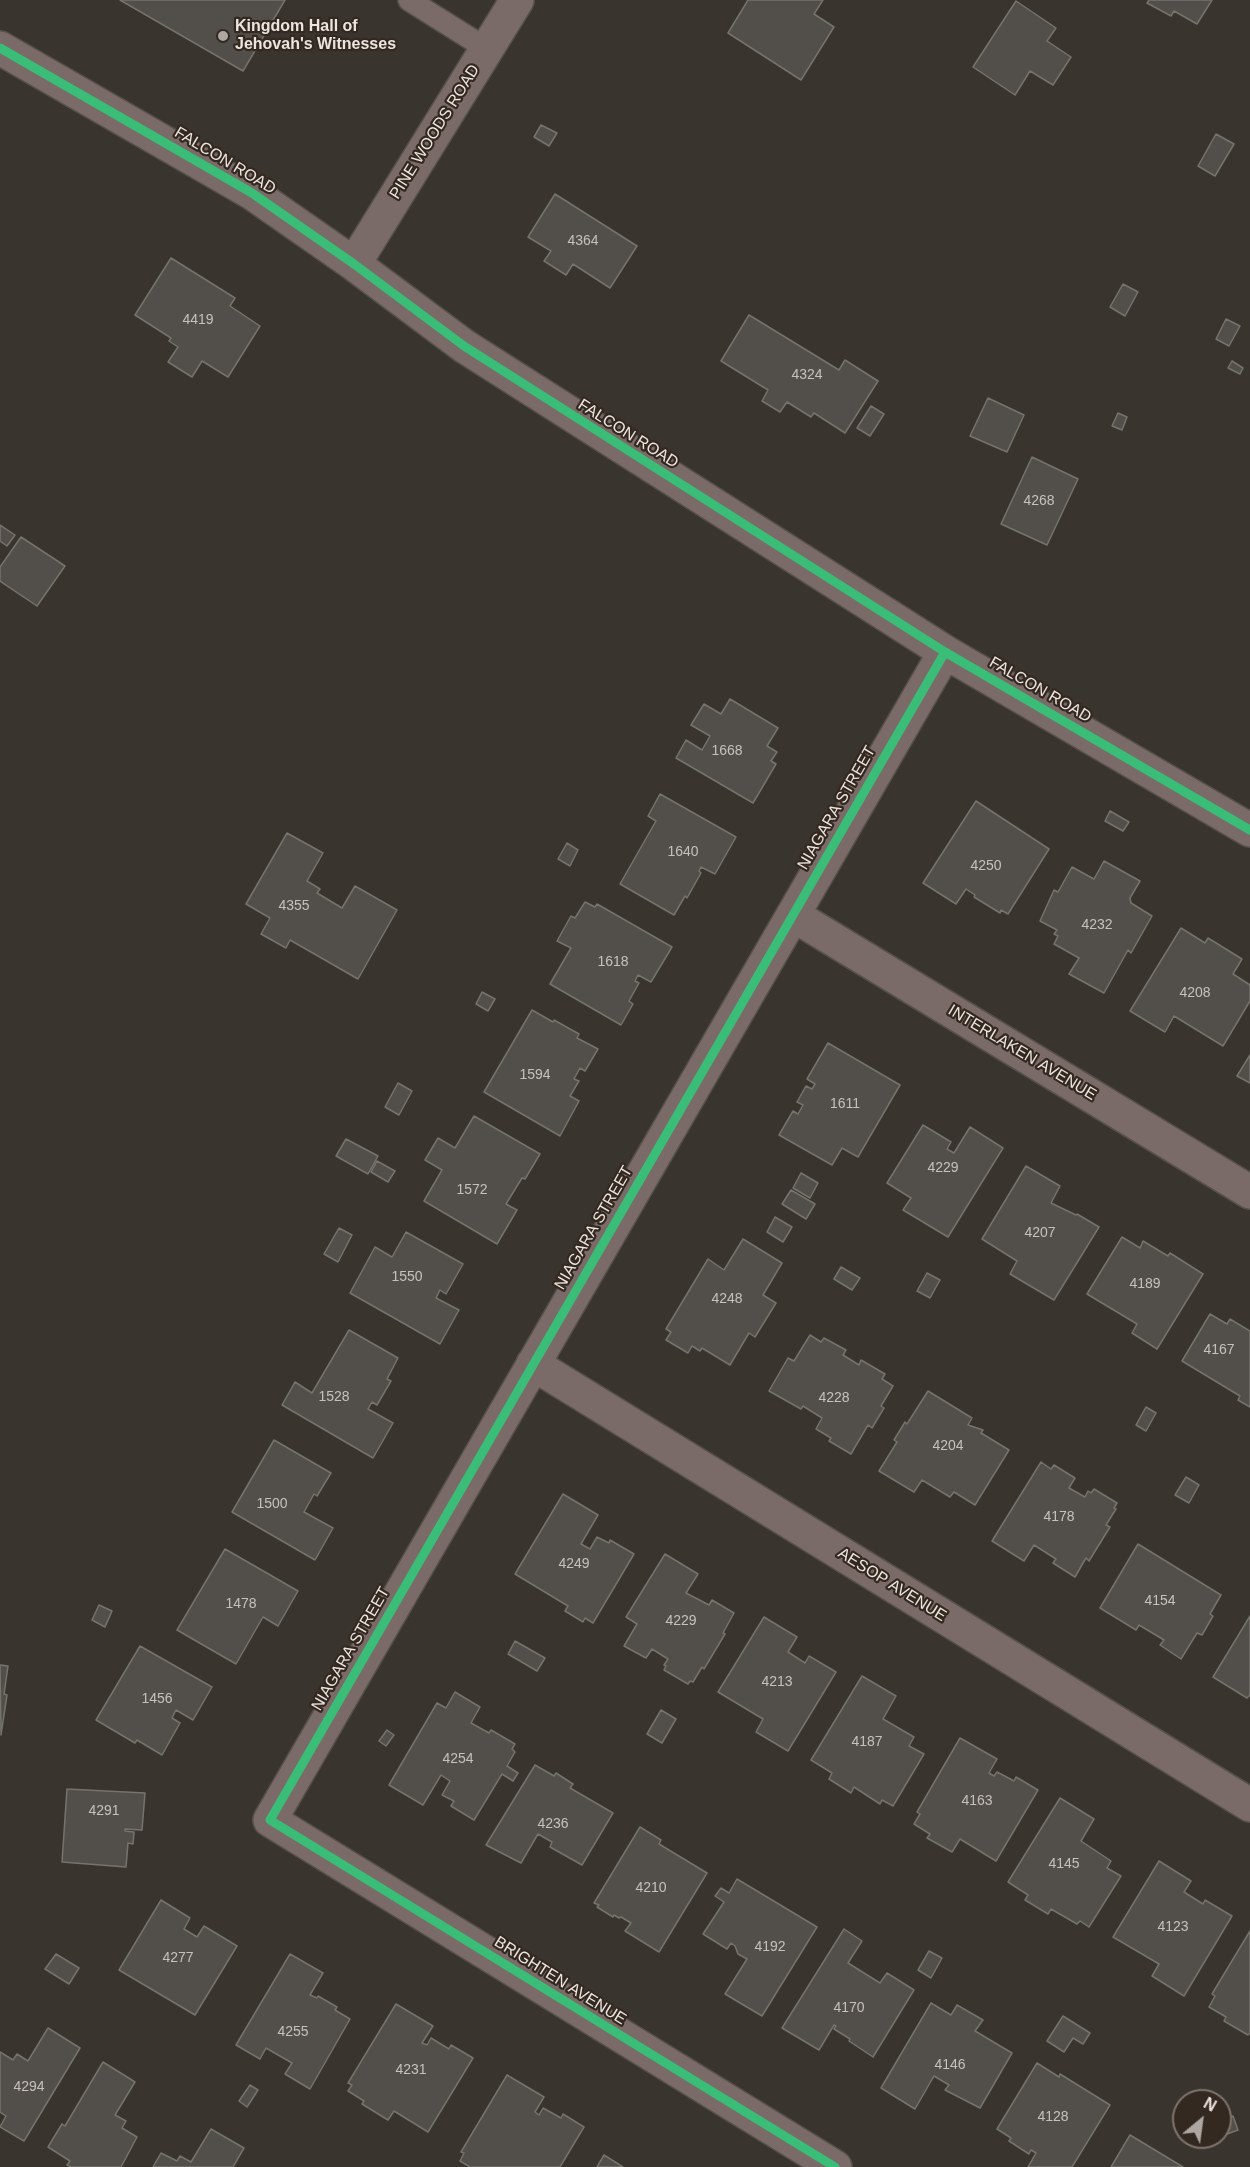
<!DOCTYPE html>
<html>
<head>
<meta charset="utf-8">
<style>
	body { margin:0 }
	#map { position:relative; width:1250px; height:2167px; overflow:hidden; background:#3a342e; font-family:Helvetica,sans-serif }
	canvas { display:block }
	.north { position:absolute; left:1172px; top:2089px; width:60px; height:60px; box-sizing:border-box; background:#342920; border:2px solid #7e746c; border-radius:50%; rotate:29deg; font-size:16px; font-weight:700; line-height:24px; text-align:center; color:#ece5df }
	.north::after { content:''; display:block; margin:auto; width:21px; height:27px; background:#aea7a1; clip-path:polygon(50% 0,100% 100%,50% 72%,0 100%) }
</style>
</head>
<body>
<div id="map">
<canvas width="1250" height="2167"></canvas>
<div class="north">N</div>
</div>
<script>
const ctx = document.querySelector('canvas').getContext('2d');
ctx.lineJoin = 'round';
function fill(path, color) { ctx.fillStyle = color; ctx.fill(path, 'evenodd'); }
const poly = rows => new Path2D(rows.map(r => 'M' + r).join(''));
function trace(path, color, width, dash) { ctx.strokeStyle = color; ctx.lineWidth = width; ctx.lineCap = dash ? 'butt' : 'round'; ctx.setLineDash(dash || []); ctx.stroke(path); }
function drawText(font, color, halo, rows, align = 'center') {
  ctx.font = font + ' Helvetica,sans-serif'; ctx.lineWidth = 4.5; ctx.setLineDash([]); ctx.textBaseline = 'middle'; ctx.strokeStyle = halo; ctx.fillStyle = color; for (const [text, x, y, turn = 0] of rows) {
    ctx.save(); ctx.translate(x, y); ctx.rotate((+turn || 0) * Math.PI / 180); ctx.textAlign = isNaN(turn) ? turn : align; if (halo) ctx.strokeText(text, 0, 0); ctx.fillText(text, 0, 0); ctx.restore();
  }
}
const building = poly([
	[120,0,285,0,243,71,120,0],
	[748,0,823,0,814,14,834,27,801,80,728,33,748,0],
	[1149,0,1212,0,1197,24,1174,11,1171,16,1147,3,1149,0],
	[1016,1,1056,28,1047,41,1071,57,1053,85,1030,71,1015,95,973,67,1016,1],
	[541,125,557,133,549,146,534,137,541,125],
	[1216,134,1234,144,1215,176,1198,166,1216,134],
	[555,194,637,246,610,288,573,264,566,275,544,261,551,251,528,237,555,194],
	[171,258,235,298,230,306,260,326,228,377,202,361,192,377,168,362,178,347,169,341,171,338,135,315,171,258],
	[1123,284,1138,292,1125,316,1110,307,1123,284],
	[749,315,839,370,845,360,878,381,845,433,814,413,811,417,787,402,780,412,762,401,768,390,721,361,749,315],
	[1226,319,1240,326,1229,346,1216,339,1226,319],
	[1232,361,1243,368,1240,374,1228,368,1232,361],
	[988,398,1024,415,1007,452,970,436,988,398],
	[871,406,884,414,870,436,857,428,871,406],
	[1118,413,1127,417,1122,430,1112,426,1118,413],
	[1032,457,1078,479,1047,545,1001,524,1032,457],
	[0,525,15,535,7,546,0,541,0,525],
	[21,537,65,566,37,606,0,581,0,567,21,537],
	[730,699,778,728,767,746,777,752,771,761,776,764,753,803,676,758,686,740,702,750,710,736,691,725,704,704,721,714,730,699],
	[660,794,736,837,715,874,701,867,699,871,701,873,687,898,685,896,674,915,620,884,656,821,648,816,660,794],
	[976,801,1049,849,1008,914,1001,910,1000,913,974,897,975,895,966,889,956,904,923,883,976,801],
	[1110,811,1129,822,1123,831,1105,821,1110,811],
	[287,833,323,853,307,881,320,889,317,893,342,908,355,886,397,910,358,979,290,940,286,948,261,934,270,918,246,904,287,833],
	[567,843,578,850,570,866,558,859,567,843],
	[1104,861,1140,881,1130,898,1131,903,1152,916,1131,953,1128,950,1104,993,1069,974,1079,958,1054,944,1058,936,1054,934,1057,930,1040,921,1054,890,1058,892,1072,867,1094,879,1104,861],
	[585,902,595,907,597,904,672,947,651,982,638,975,635,981,639,983,629,1001,633,1004,621,1025,550,984,571,948,557,941,571,916,575,918,585,902],
	[1181,928,1205,943,1208,938,1242,959,1233,974,1250,985,1250,1001,1223,1046,1174,1016,1165,1032,1130,1011,1181,928],
	[482,992,495,999,488,1011,476,1004,482,992],
	[532,1010,553,1022,554,1020,579,1034,577,1038,598,1049,585,1071,580,1068,574,1079,579,1081,570,1096,579,1101,560,1136,484,1092,532,1010],
	[828,1043,900,1085,858,1157,842,1148,832,1165,779,1135,793,1111,798,1114,803,1105,797,1102,806,1086,812,1089,815,1084,807,1079,828,1043],
	[1250,1055,1250,1083,1237,1076,1250,1055],
	[398,1083,412,1091,399,1115,385,1107,398,1083],
	[474,1116,540,1154,525,1179,522,1178,506,1204,517,1210,497,1244,424,1201,442,1170,425,1160,438,1138,455,1148,474,1116],
	[923,1125,951,1142,947,1149,954,1153,970,1127,1003,1148,948,1237,903,1210,911,1198,887,1183,923,1125],
	[346,1139,378,1156,368,1174,336,1156,346,1139],
	[377,1161,395,1171,388,1182,371,1172,377,1161],
	[1026,1166,1060,1186,1051,1203,1076,1215,1077,1214,1099,1227,1054,1300,1010,1274,1017,1261,982,1239,1026,1166],
	[801,1173,818,1183,810,1198,793,1188,801,1173],
	[791,1190,815,1204,806,1219,782,1204,791,1190],
	[775,1217,792,1227,783,1242,767,1232,775,1217],
	[339,1228,352,1235,338,1262,324,1254,339,1228],
	[406,1232,463,1264,446,1294,440,1290,436,1298,459,1310,440,1344,350,1293,375,1247,392,1257,406,1232],
	[1122,1237,1140,1248,1143,1241,1168,1256,1170,1253,1203,1274,1157,1349,1132,1333,1137,1324,1087,1294,1122,1237],
	[743,1239,782,1263,763,1295,776,1303,755,1337,749,1333,730,1365,702,1348,700,1351,692,1346,688,1353,666,1340,671,1332,666,1329,708,1259,724,1270,743,1239],
	[841,1267,860,1278,852,1290,834,1279,841,1267],
	[927,1273,940,1280,930,1298,917,1291,927,1273],
	[1210,1314,1227,1324,1230,1319,1250,1331,1250,1407,1238,1400,1240,1396,1182,1361,1210,1314],
	[349,1330,398,1358,387,1379,391,1381,377,1405,372,1402,368,1409,393,1423,373,1458,282,1405,295,1382,312,1393,349,1330],
	[810,1335,821,1342,824,1338,846,1350,843,1355,859,1365,861,1360,885,1374,882,1379,893,1386,881,1406,884,1408,872,1428,868,1425,851,1454,829,1441,831,1438,816,1429,822,1418,803,1406,801,1409,769,1391,788,1358,794,1361,810,1335],
	[928,1391,972,1418,968,1425,983,1430,981,1433,1009,1450,975,1505,954,1492,950,1497,922,1480,914,1492,879,1471,897,1442,894,1440,905,1422,907,1424,928,1391],
	[1146,1407,1156,1413,1146,1431,1136,1425,1146,1407],
	[274,1440,331,1473,317,1496,314,1494,304,1512,333,1528,315,1560,232,1512,274,1440],
	[1041,1462,1051,1469,1054,1465,1075,1478,1069,1488,1085,1497,1088,1491,1091,1493,1094,1489,1117,1503,1114,1508,1116,1509,1106,1525,1110,1527,1089,1561,1086,1558,1075,1577,1053,1563,1056,1559,1034,1545,1024,1561,992,1541,1041,1462],
	[1186,1477,1199,1485,1189,1503,1175,1495,1186,1477],
	[563,1494,598,1515,581,1544,590,1549,597,1537,609,1543,610,1540,634,1554,593,1623,585,1618,583,1622,565,1611,568,1606,515,1574,563,1494],
	[1138,1544,1221,1595,1210,1614,1213,1616,1202,1635,1197,1633,1181,1659,1160,1645,1164,1640,1139,1625,1136,1630,1100,1608,1138,1544],
	[225,1549,298,1591,278,1626,263,1617,236,1664,177,1630,225,1549],
	[665,1554,698,1574,686,1593,709,1605,712,1600,734,1613,723,1633,725,1634,704,1669,702,1667,693,1682,690,1681,688,1684,664,1670,666,1666,664,1665,668,1659,652,1649,646,1658,624,1646,637,1624,626,1617,665,1554],
	[99,1605,112,1611,105,1627,92,1620,99,1605],
	[1250,1616,1250,1695,1247,1698,1213,1677,1250,1616],
	[764,1617,797,1637,788,1652,805,1663,809,1656,836,1672,788,1751,756,1732,763,1719,718,1692,764,1617],
	[515,1641,545,1658,537,1671,508,1654,515,1641],
	[140,1646,212,1687,193,1720,176,1710,172,1718,180,1723,162,1755,137,1740,135,1743,96,1720,140,1646],
	[0,1665,8,1666,4,1694,7,1695,1,1735,0,1665],
	[862,1676,896,1696,883,1719,914,1737,909,1746,924,1754,893,1806,882,1800,880,1804,854,1787,851,1793,829,1779,832,1773,811,1760,862,1676],
	[455,1692,480,1707,471,1723,489,1733,491,1730,515,1744,512,1749,515,1752,507,1766,518,1773,513,1781,502,1774,474,1820,451,1806,454,1801,442,1795,450,1781,441,1775,423,1805,389,1785,437,1703,446,1708,455,1692],
	[661,1710,676,1719,662,1743,647,1734,661,1710],
	[387,1730,394,1735,386,1746,379,1741,387,1730],
	[960,1738,997,1759,989,1773,994,1776,997,1772,1014,1781,1016,1777,1038,1790,996,1861,960,1839,952,1852,927,1838,930,1834,914,1824,920,1814,917,1812,960,1738],
	[535,1765,554,1776,556,1773,573,1784,570,1788,613,1813,582,1865,550,1847,552,1842,538,1834,521,1863,486,1845,535,1765],
	[67,1789,145,1793,142,1830,125,1829,125,1831,134,1832,133,1844,128,1843,126,1867,62,1862,67,1789],
	[1060,1798,1094,1819,1081,1841,1111,1861,1107,1868,1121,1876,1089,1927,1080,1921,1077,1924,1051,1909,1048,1914,1025,1900,1028,1895,1008,1882,1060,1798],
	[640,1827,661,1840,659,1844,707,1873,659,1952,625,1931,631,1923,621,1917,619,1918,614,1915,613,1917,597,1907,599,1905,594,1903,640,1827],
	[1159,1861,1191,1881,1184,1892,1203,1904,1205,1900,1232,1916,1184,1996,1152,1976,1159,1964,1113,1937,1159,1861],
	[737,1879,817,1927,762,2016,725,1994,747,1959,738,1954,735,1946,731,1943,727,1949,703,1934,724,1902,715,1896,721,1888,729,1893,737,1879],
	[161,1900,190,1918,184,1929,197,1937,204,1926,237,1946,195,2015,119,1970,161,1900],
	[844,1929,862,1941,848,1963,880,1983,887,1973,914,1990,873,2057,849,2041,850,2039,834,2029,836,2026,834,2025,819,2050,782,2028,844,1929],
	[1250,1931,1250,2033,1248,2035,1224,2021,1226,2017,1209,2007,1215,1996,1212,1994,1250,1931],
	[929,1951,942,1958,931,1978,918,1970,929,1951],
	[56,1954,79,1968,69,1984,45,1969,56,1954],
	[290,1954,323,1973,310,1995,317,1998,318,1996,337,2007,335,2010,350,2019,310,2089,285,2074,292,2063,266,2048,260,2059,236,2045,290,1954],
	[931,2003,951,2015,957,2005,983,2020,975,2031,1012,2053,980,2108,945,2090,949,2085,934,2076,915,2109,881,2088,931,2003],
	[396,2004,433,2026,422,2043,427,2045,431,2038,449,2049,451,2045,473,2058,428,2132,394,2111,388,2120,362,2104,364,2101,348,2091,352,2085,348,2083,396,2004],
	[1063,2016,1090,2033,1083,2044,1073,2038,1064,2052,1047,2041,1063,2016],
	[48,2028,80,2048,24,2141,0,2127,6,2116,0,2112,0,2052,13,2060,17,2054,28,2061,48,2028],
	[103,2062,135,2082,115,2115,126,2121,122,2128,137,2137,121,2167,71,2167,67,2165,70,2161,48,2147,62,2124,65,2126,103,2062],
	[1037,2063,1059,2077,1060,2074,1110,2105,1072,2167,1028,2167,1036,2153,1031,2150,1029,2154,1009,2141,1011,2138,997,2129,1037,2063],
	[507,2075,544,2097,535,2112,539,2115,543,2108,561,2118,563,2114,584,2127,560,2167,470,2167,460,2161,464,2153,461,2152,507,2075],
	[250,2085,258,2090,247,2107,239,2101,250,2085],
	[1233,2116,1238,2130,1227,2134,1222,2119,1233,2116],
	[211,2129,244,2148,233,2167,153,2167,161,2153,177,2161,180,2156,191,2162,211,2129],
	[1130,2135,1183,2167,1111,2167,1130,2135],
	[604,2155,623,2167,597,2167,604,2155]
]);
fill(building, '#524f4a');
trace(building, '#76736d', 1.5);
const service = poly([
	[409,0,487,49]
]);
const minor = poly([
	[0,48,252,193,354,264,464,346,945,652,1250,830],
	[354,264,517,0],
	[793,915,1250,1192],
	[533,1364,1250,1805],
	[835,2167,270,1820,945,652]
]);
trace(service, '#56504b', 24);
trace(minor, '#56504b', 36);
trace(service, '#7b6b68', 21);
trace(minor, '#7b6b68', 33);
trace(poly([
	[0,48,252,193,354,264,464,346,945,652,1250,830],
	[835,2167,270,1820,945,652]
]), '#3abd76', 9);
for (const [x, y, r, color] of [
	[223,36,6,"#aea7a1"]
]) { const dot = new Path2D(); dot.arc(x, y, r, 0, 2 * Math.PI); ctx.fillStyle = color; ctx.fill(dot); trace(dot, '#342920', 2); }
drawText('14px', '#c6c0ba', null, [
	["4364",583,241],
	["4419",198,320],
	["4324",807,375],
	["4268",1039,501],
	["1668",727,751],
	["1640",683,852],
	["4250",986,866],
	["4355",294,906],
	["4232",1097,925],
	["1618",613,962],
	["4208",1195,993],
	["1594",535,1075],
	["1611",845,1104],
	["4229",943,1168],
	["1572",472,1190],
	["4207",1040,1233],
	["1550",407,1277],
	["4189",1145,1284],
	["4248",727,1299],
	["4167",1219,1350],
	["1528",334,1397],
	["4228",834,1398],
	["4204",948,1446],
	["1500",272,1504],
	["4178",1059,1517],
	["4249",574,1564],
	["4154",1160,1601],
	["1478",241,1604],
	["4229",681,1621],
	["4213",777,1682],
	["1456",157,1699],
	["4187",867,1742],
	["4254",458,1759],
	["4163",977,1801],
	["4291",104,1811],
	["4236",553,1824],
	["4145",1064,1864],
	["4210",651,1888],
	["4123",1173,1927],
	["4192",770,1947],
	["4277",178,1958],
	["4170",849,2008],
	["4255",293,2032],
	["4146",950,2065],
	["4231",411,2070],
	["4294",29,2087],
	["4128",1053,2117]
]);
drawText('bold 16px', '#ece5df', '#342920', [
	["Kingdom Hall of",235,27],
	["Jehovah's Witnesses",235,45]
], 'left');
drawText('16px', '#ece5df', '#342920', [
	["PINE WOODS ROAD",435,132,-58],
	["FALCON ROAD",225,161,31],
	["FALCON ROAD",628,434,32],
	["FALCON ROAD",1040,690,30],
	["NIAGARA STREET",837,808,-60],
	["INTERLAKEN AVENUE",1022,1053,31],
	["NIAGARA STREET",594,1228,-60],
	["AESOP AVENUE",892,1585,32],
	["NIAGARA STREET",351,1649,-60],
	["BRIGHTEN AVENUE",560,1981,32]
]);
</script>
</body>
</html>
